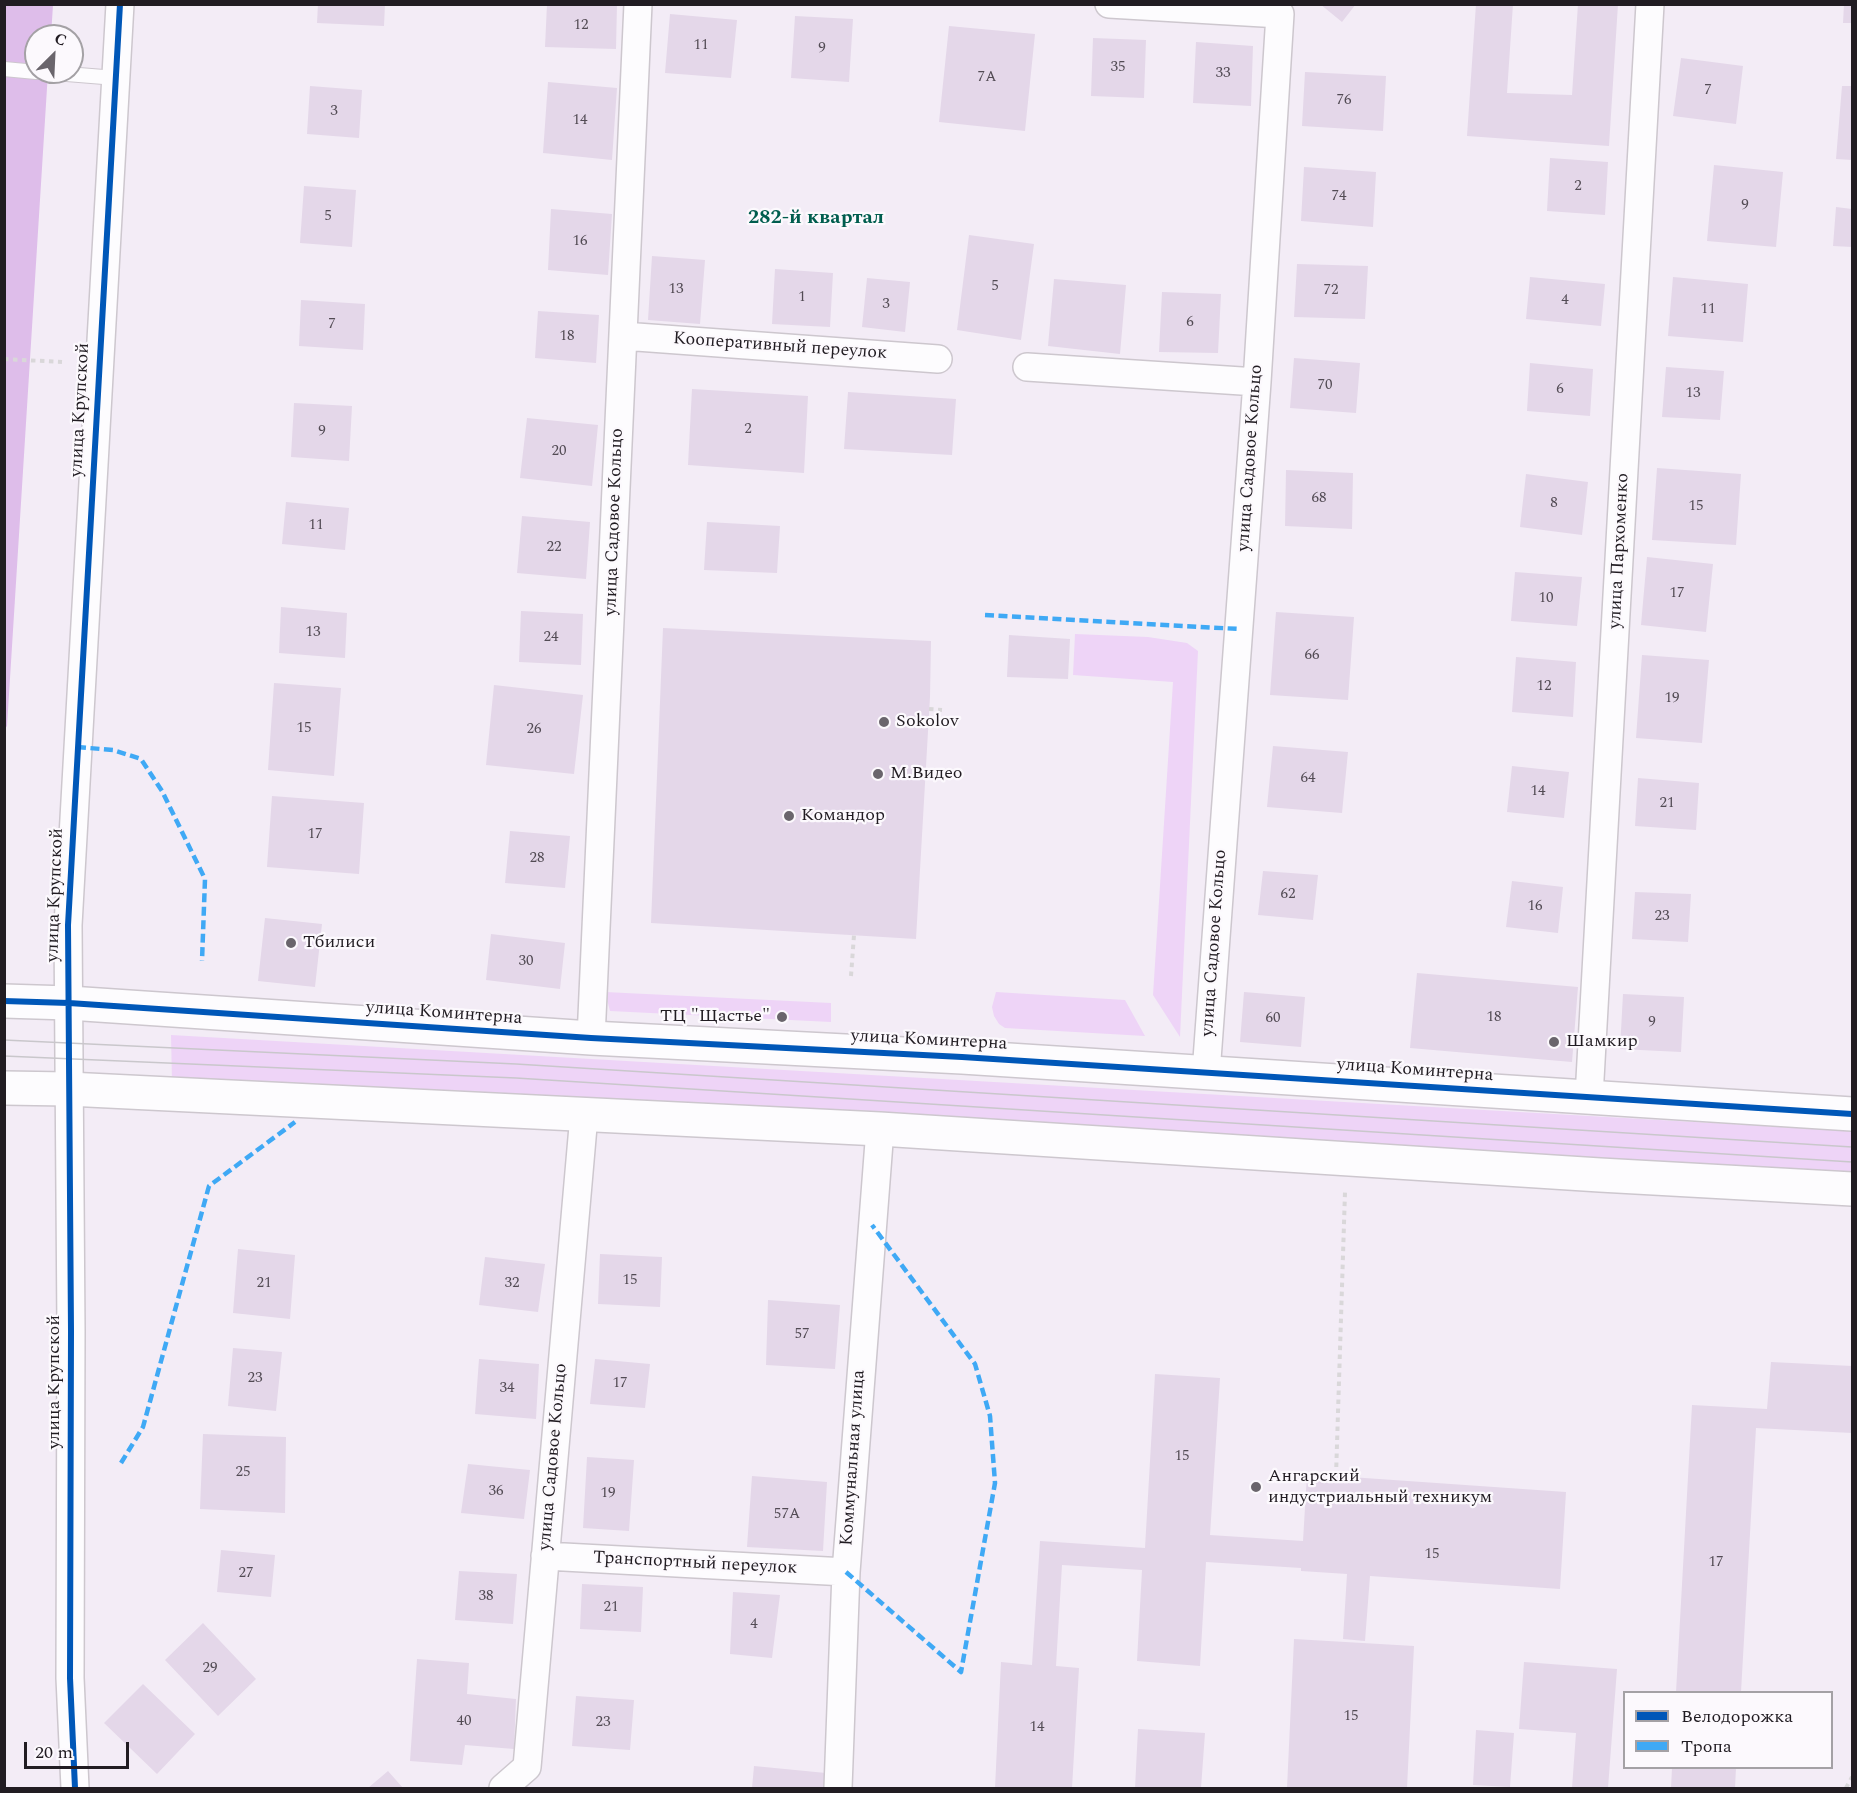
<!DOCTYPE html>
<html>
<head>
<meta charset="utf-8">
<style>
	body { margin:0 }
	#map { position:relative; width:1857px; height:1793px; overflow:hidden; background:#f3ecf6; font-family:Spectral,serif }
	canvas { display:block }
	.frame { position:absolute; inset:0; border:6px solid #211c22; pointer-events:none }
	.legend { position:absolute; left:1623px; top:1691px; width:210px; height:78px; box-sizing:border-box; background:#fcf9fd; border:2px solid #a4a1a5; margin:0; padding:8px 10px; list-style:none; font-size:18px; color:#211c22 }
	.legend li { display:flex; align-items:center; gap:12px; height:30px }
	.legend b { width:30px; border:2px solid #a4a1a5 }
	.north { position:absolute; left:24px; top:24px; width:60px; height:60px; box-sizing:border-box; background:#fcf9fd; border:2px solid #a4a1a5; border-radius:50%; rotate:24deg; font-size:16px; font-weight:700; line-height:24px; text-align:center; color:#211c22 }
	.north::after { content:''; display:block; margin:auto; width:21px; height:27px; background:#6a656c; clip-path:polygon(50% 0,100% 100%,50% 72%,0 100%) }
	.scale { position:absolute; left:24px; top:1742px; width:105px; height:27px; box-sizing:border-box; border:3px solid #211c22; border-top:0; padding-left:8px; font-size:18px; line-height:21px; white-space:nowrap; color:#211c22; -webkit-text-stroke:4px #fcf9fd; paint-order:stroke }
</style>
</head>
<body>
<div id="map">
<canvas width="1857" height="1793"></canvas>
<div class="frame"></div>
<ul class="legend">
<li><b style="height:8px;background:#0057b8"></b>Велодорожка</li>
<li><b style="height:8px;background:#3fa9f5"></b>Тропа</li>
</ul>
<div class="north">С</div>
<div class="scale">20 m</div>
</div>
<script>
const ctx = document.querySelector('canvas').getContext('2d');
ctx.lineJoin = 'round';
function fill(path, color) { ctx.fillStyle = color; ctx.fill(path, 'evenodd'); }
const poly = rows => new Path2D(rows.map(r => 'M' + r).join(''));
function trace(path, color, width, dash) { ctx.strokeStyle = color; ctx.lineWidth = width; ctx.lineCap = dash ? 'butt' : 'round'; ctx.setLineDash(dash || []); ctx.stroke(path); }
function drawText(font, color, halo, rows, align = 'center') {
  ctx.font = font + ' Spectral,serif'; ctx.lineWidth = 4.5; ctx.setLineDash([]); ctx.textBaseline = 'middle'; ctx.strokeStyle = halo; ctx.fillStyle = color; for (const [text, x, y, turn = 0] of rows) {
    ctx.save(); ctx.translate(x, y); ctx.rotate((+turn || 0) * Math.PI / 180); ctx.textAlign = isNaN(turn) ? turn : align; if (halo) ctx.strokeText(text, 0, 0); ctx.fillText(text, 0, 0); ctx.restore();
  }
}
fill(poly([
	[1075,634,1148,637,1187,643,1198,651,1180,1037,1153,995,1173,682,1073,675],
	[605,992,831,1003,831,1022,610,1011],
	[996,992,1125,1000,1145,1036,1005,1028,999,1024,994,1016,992,1007],
	[171,1035,1852,1131,1852,1172,172,1082]
]), '#eed4f7');
fill(poly([
	[5,5,53,5,51,36,36,36,36,72,48,72,7,726,5,729]
]), '#debdea');
fill(poly([
	[318,4,385,4,384,26,317,23],
	[547,4,617,4,616,49,545,47],
	[1320,4,1356,4,1342,22],
	[1476,4,1513,4,1507,93,1572,95,1578,4,1618,4,1609,146,1467,136],
	[1844,4,1852,4,1852,23,1843,23],
	[670,14,737,20,731,78,665,73],
	[795,16,853,19,849,82,791,78],
	[949,26,1035,34,1025,131,939,122],
	[1093,38,1146,40,1144,98,1091,96],
	[1196,42,1253,46,1251,106,1193,103],
	[1681,58,1743,66,1736,124,1673,116],
	[1305,72,1386,76,1383,131,1302,126],
	[548,82,617,88,612,160,543,153],
	[310,86,362,90,359,138,307,134],
	[1842,86,1852,86,1852,160,1836,159],
	[1550,158,1608,162,1605,215,1547,211],
	[1714,165,1783,172,1776,247,1707,241],
	[1304,167,1376,172,1373,227,1301,221],
	[304,186,356,190,352,247,300,243],
	[1836,207,1852,209,1852,247,1833,246],
	[551,209,612,214,608,275,548,270],
	[969,235,1034,244,1021,340,957,330],
	[652,256,705,260,700,324,648,320],
	[1297,264,1368,266,1365,319,1294,317],
	[775,269,833,273,830,327,772,324],
	[1530,277,1605,284,1601,326,1526,319],
	[1673,277,1748,284,1743,342,1668,336],
	[867,278,910,282,905,332,862,327],
	[1054,279,1126,285,1120,354,1048,346],
	[1162,292,1221,294,1218,353,1159,352],
	[301,300,365,304,363,350,299,346],
	[538,311,599,315,596,363,535,358],
	[1294,358,1360,363,1356,413,1290,408],
	[1530,363,1593,369,1590,416,1527,411],
	[1666,367,1724,371,1720,420,1662,417],
	[692,389,808,396,804,473,688,465],
	[848,392,956,399,952,455,844,449],
	[294,403,352,406,349,461,291,457],
	[527,418,598,425,592,486,520,478],
	[1657,468,1741,474,1736,545,1652,540],
	[1286,470,1353,473,1352,529,1285,526],
	[1526,474,1588,482,1582,535,1520,527],
	[286,502,349,508,345,550,282,544],
	[522,516,590,522,586,579,517,573],
	[707,522,780,526,777,573,704,570],
	[1647,557,1713,564,1706,632,1641,625],
	[1515,572,1582,577,1577,626,1511,621],
	[281,607,347,613,345,658,279,653],
	[521,611,583,614,581,665,519,662],
	[1276,612,1354,617,1348,700,1270,695],
	[663,628,931,641,930,697,916,939,651,923],
	[1009,635,1070,639,1068,679,1007,677],
	[1642,655,1709,660,1702,743,1636,738],
	[1516,657,1576,662,1573,717,1512,712],
	[274,683,341,688,334,776,268,770],
	[494,685,583,695,574,774,486,765],
	[1273,746,1348,752,1342,813,1267,807],
	[1512,766,1569,772,1564,818,1507,812],
	[1638,778,1699,783,1696,830,1635,826],
	[272,796,364,803,359,874,267,867],
	[510,831,570,836,565,888,505,883],
	[1263,871,1318,875,1313,920,1258,915],
	[1512,881,1563,887,1558,933,1506,927],
	[1635,892,1691,894,1688,942,1632,939],
	[265,918,322,924,315,987,258,981],
	[491,934,565,943,560,989,486,980],
	[1417,973,1578,987,1572,1062,1410,1048],
	[1244,992,1305,997,1301,1047,1240,1042],
	[1623,994,1684,997,1681,1052,1620,1049],
	[238,1249,295,1255,290,1319,233,1313],
	[600,1254,662,1257,660,1307,598,1304],
	[485,1257,545,1264,538,1312,479,1305],
	[768,1300,840,1305,835,1369,766,1365],
	[233,1348,282,1352,276,1411,228,1406],
	[479,1359,539,1364,536,1419,475,1414],
	[595,1359,650,1364,645,1408,590,1404],
	[1771,1362,1852,1366,1852,1433,1756,1428,1741,1692,1676,1692,1692,1405,1767,1409],
	[1155,1374,1220,1378,1210,1535,1303,1541,1307,1474,1566,1492,1560,1589,1370,1576,1365,1641,1343,1639,1347,1574,1301,1571,1301,1568,1206,1562,1200,1666,1137,1661,1142,1570,1062,1565,1056,1666,1079,1668,1072,1788,995,1788,1001,1662,1032,1665,1040,1541,1145,1548],
	[203,1434,286,1437,285,1513,200,1509],
	[587,1457,634,1460,629,1531,583,1528],
	[468,1464,530,1470,524,1519,461,1513],
	[752,1476,827,1482,823,1551,747,1547],
	[221,1550,275,1555,271,1597,217,1592],
	[459,1571,517,1574,513,1624,455,1620],
	[582,1584,643,1587,641,1632,580,1629],
	[733,1592,780,1595,772,1658,730,1654],
	[203,1623,256,1679,218,1716,165,1660],
	[1294,1639,1414,1646,1407,1788,1287,1788],
	[417,1659,469,1663,467,1694,516,1699,514,1749,465,1745,462,1765,410,1761],
	[1524,1662,1617,1669,1608,1788,1572,1788,1576,1733,1519,1729],
	[143,1684,195,1734,157,1774,104,1723],
	[576,1696,634,1700,630,1750,572,1746],
	[1138,1729,1205,1733,1201,1788,1135,1788],
	[1476,1730,1514,1733,1510,1787,1473,1785],
	[754,1766,826,1773,824,1788,752,1788],
	[1672,1768,1736,1768,1735,1788,1671,1788],
	[388,1771,403,1788,368,1788]
]), '#e4d7e9');
const service = poly([
	[4,69,36,72],
	[42,72,116,78]
]);
const minor = poly([
	[1109,4,1280,14,1257,382,1206,1073],
	[623,336,938,359],
	[1027,367,1257,382],
	[591,1038,638,4],
	[1589,1097,1650,4],
	[545,1556,846,1572],
	[75,1788,70,1678,71,1331,68,925,120,4],
	[503,1788,527,1767,584,1115],
	[838,1788,846,1572,880,1129]
]);
const tertiary = poly([
	[4,1001,69,1003,591,1038,962,1057,1852,1114],
	[4,1088,68,1089,880,1129,1600,1175,1852,1189]
]);
trace(service, '#cdc7ce', 16);
trace(minor, '#cdc7ce', 30);
trace(tertiary, '#cdc7ce', 36);
trace(poly([
	[4,359,62,362],
	[929,709,942,710],
	[851,976,854,935],
	[1336,1476,1345,1192],
	[1846,1788,1852,1777]
]), '#d9d7d9', 4, [4.5, 4.5]);
trace(service, '#fdfcfe', 14);
trace(minor, '#fdfcfe', 27);
trace(tertiary, '#fdfcfe', 33);
trace(poly([
	[4,1040,516,1064,1852,1147],
	[4,1056,516,1078,1852,1162]
]), '#c9c7cb', 1.5);
trace(poly([
	[985,615,1239,629],
	[77,747,113,750,141,759,162,791,205,879,202,961],
	[121,1463,143,1427,209,1186,295,1122],
	[846,1572,961,1672,995,1483,990,1416,975,1364,872,1225]
]), '#3fa9f5', 4.5, [9, 4.5]);
trace(poly([
	[4,1001,69,1003,591,1038,962,1057,1852,1114],
	[75,1788,70,1678,71,1331,68,925,120,4]
]), '#0057b8', 6);
for (const [x, y, r, color] of [
	[884,722,6,"#6a656c"],
	[878,774,6,"#6a656c"],
	[789,816,6,"#6a656c"],
	[291,943,6,"#6a656c"],
	[782,1017,6,"#6a656c"],
	[1554,1042,6,"#6a656c"],
	[1256,1487,6,"#6a656c"]
]) { const dot = new Path2D(); dot.arc(x, y, r, 0, 2 * Math.PI); ctx.fillStyle = color; ctx.fill(dot); trace(dot, '#fcf9fd', 2); }
drawText('15px', '#524b54', null, [
	["12",581,26],
	["11",701,46],
	["9",822,49],
	["35",1118,68],
	["33",1223,74],
	["7А",987,78],
	["7",1708,91],
	["76",1344,101],
	["3",334,112],
	["14",580,121],
	["2",1578,187],
	["74",1339,197],
	["9",1745,206],
	["5",328,217],
	["16",580,242],
	["5",995,287],
	["13",676,290],
	["72",1331,291],
	["1",802,298],
	["4",1565,301],
	["3",886,305],
	["11",1708,310],
	["6",1190,323],
	["7",332,325],
	["18",567,337],
	["70",1325,386],
	["6",1560,390],
	["13",1693,394],
	["2",748,430],
	["9",322,432],
	["20",559,452],
	["68",1319,499],
	["8",1554,504],
	["15",1696,507],
	["11",316,526],
	["22",554,548],
	["17",1677,594],
	["10",1546,599],
	["13",313,633],
	["24",551,638],
	["66",1312,656],
	["12",1544,687],
	["19",1672,699],
	["15",304,729],
	["26",534,730],
	["64",1308,779],
	["14",1538,792],
	["21",1667,804],
	["17",315,835],
	["28",537,859],
	["62",1288,895],
	["16",1535,907],
	["23",1662,917],
	["30",526,962],
	["18",1494,1018],
	["60",1273,1019],
	["9",1652,1023],
	["15",630,1281],
	["21",264,1284],
	["32",512,1284],
	["57",802,1335],
	["23",255,1379],
	["17",620,1384],
	["34",507,1389],
	["15",1182,1457],
	["25",243,1473],
	["36",496,1492],
	["19",608,1494],
	["57А",787,1515],
	["15",1432,1555],
	["17",1716,1563],
	["27",246,1574],
	["38",486,1597],
	["21",611,1608],
	["4",754,1625],
	["29",210,1669],
	["15",1351,1717],
	["40",464,1722],
	["23",603,1723],
	["14",1037,1728]
]);
drawText('18px', '#211c22', '#fcf9fd', [
	["Кооперативный переулок",780,347,4],
	["улица Крупской",81,410,-87],
	["улица Садовое Кольцо",1251,458,-86],
	["улица Садовое Кольцо",615,522,-88],
	["улица Пархоменко",1620,551,-87],
	["улица Крупской",56,895,-88],
	["улица Садовое Кольцо",1215,943,-86],
	["улица Коминтерна",444,1014,4],
	["улица Коминтерна",929,1041,3],
	["улица Коминтерна",1415,1071,4],
	["улица Крупской",55,1382,-90],
	["улица Садовое Кольцо",554,1457,-85],
	["Коммунальная улица",854,1458,-86],
	["Транспортный переулок",695,1564,3]
]);
drawText('18px', '#211c22', '#fcf9fd', [
	["Sokolov",896,722],
	["М.Видео",890,774],
	["Командор",801,816],
	["Тбилиси",303,943],
	["ТЦ \"Щастье\"",770,1017,"right"],
	["Шамкир",1566,1042],
	["Ангарский",1268,1477],
	["индустриальный техникум",1268,1498]
], 'left');
drawText('bold 20px', '#005d4e', '#fcf9fd', [
	["282-й квартал",816,219]
]);
</script>
</body>
</html>
